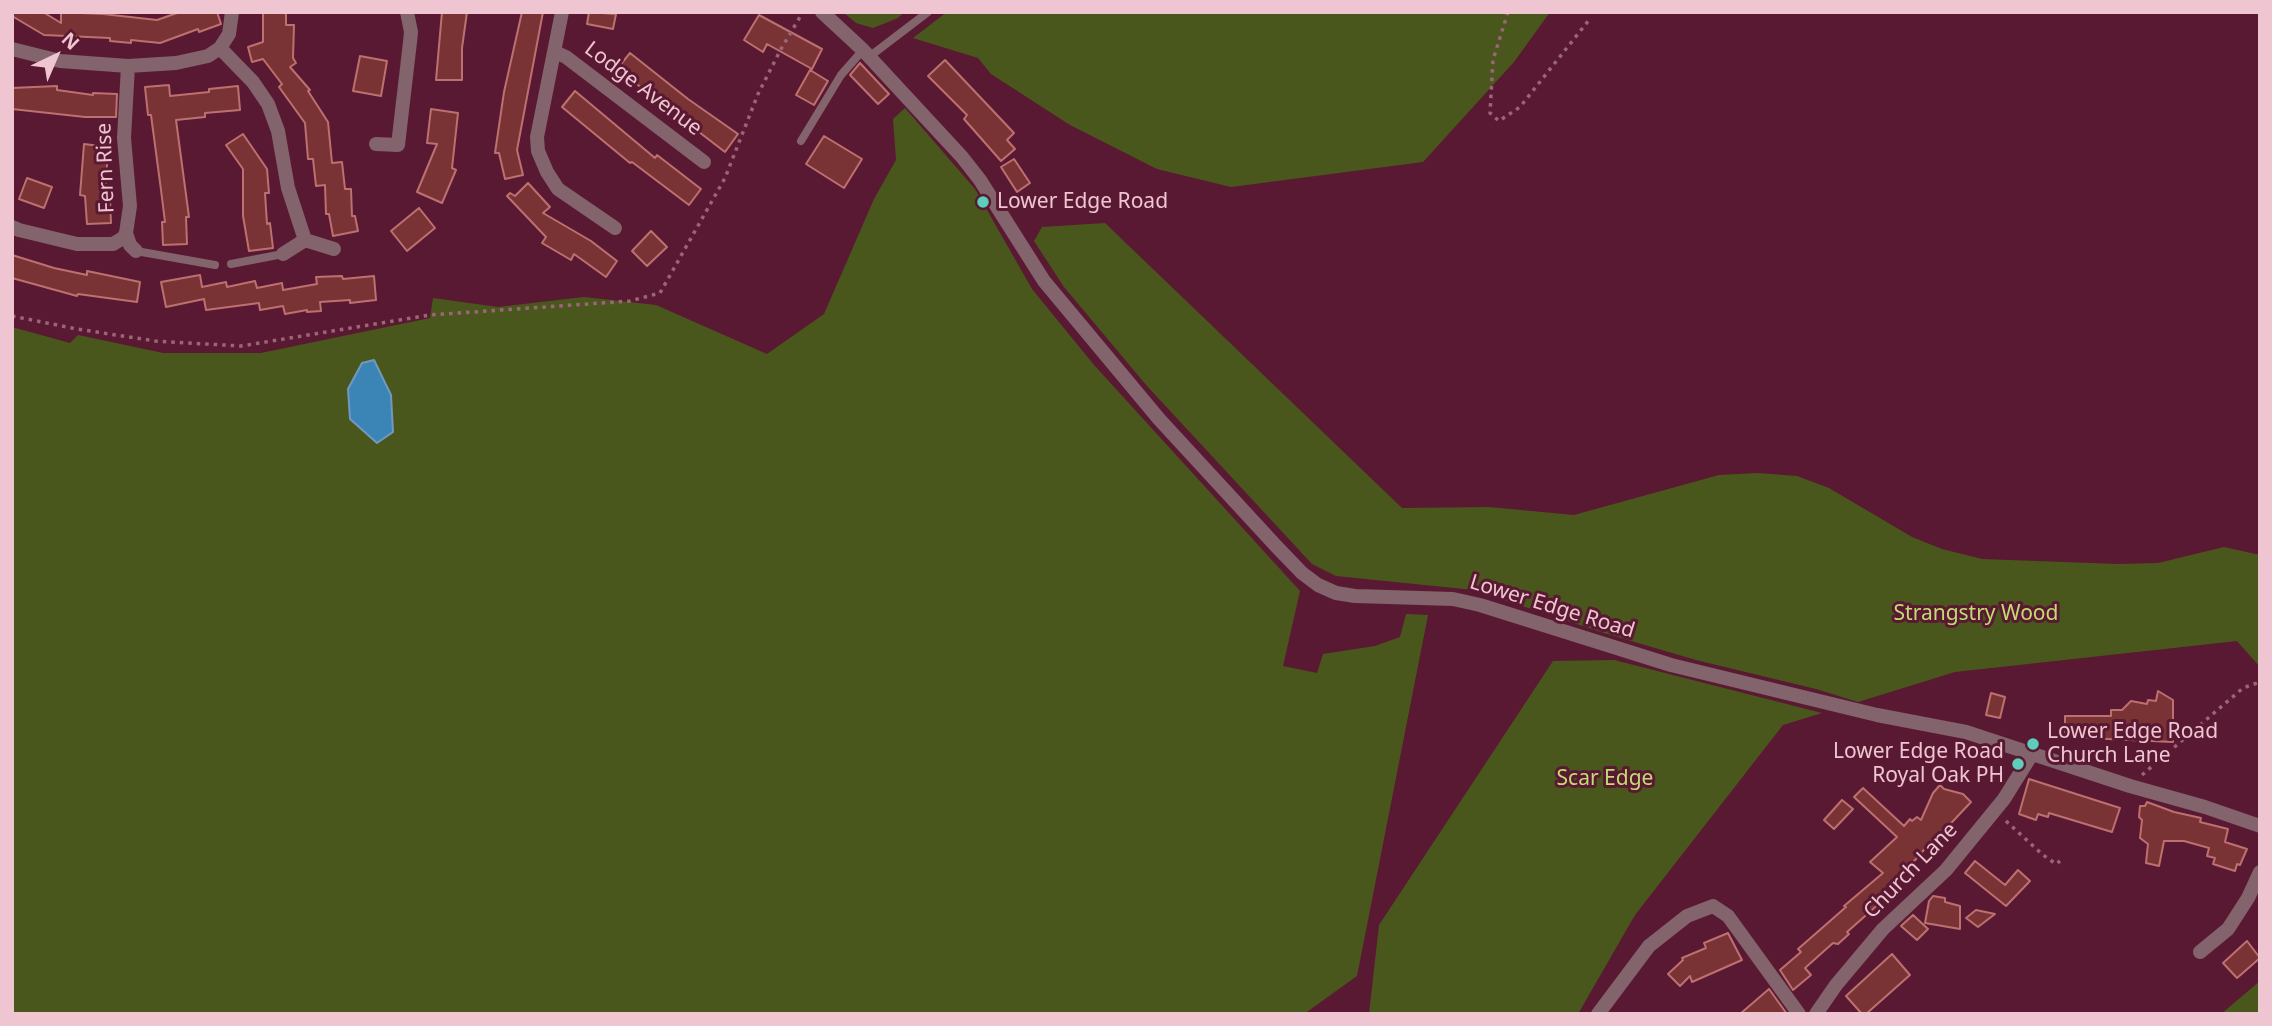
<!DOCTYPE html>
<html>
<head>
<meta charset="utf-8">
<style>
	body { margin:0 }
	#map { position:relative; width:2272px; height:1026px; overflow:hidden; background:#5a1932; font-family:"Noto Sans",sans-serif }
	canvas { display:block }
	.frame { position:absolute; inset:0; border:14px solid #eec5d0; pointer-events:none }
	.north { position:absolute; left:21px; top:21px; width:70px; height:70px; -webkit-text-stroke:5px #5a1932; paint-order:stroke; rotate:44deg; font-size:19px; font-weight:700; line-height:28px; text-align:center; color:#eec5d0 }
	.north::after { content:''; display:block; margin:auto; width:24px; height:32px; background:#eec5d0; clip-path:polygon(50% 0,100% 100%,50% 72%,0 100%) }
</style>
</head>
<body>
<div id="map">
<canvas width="2272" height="1026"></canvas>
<div class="frame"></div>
<div class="north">N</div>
</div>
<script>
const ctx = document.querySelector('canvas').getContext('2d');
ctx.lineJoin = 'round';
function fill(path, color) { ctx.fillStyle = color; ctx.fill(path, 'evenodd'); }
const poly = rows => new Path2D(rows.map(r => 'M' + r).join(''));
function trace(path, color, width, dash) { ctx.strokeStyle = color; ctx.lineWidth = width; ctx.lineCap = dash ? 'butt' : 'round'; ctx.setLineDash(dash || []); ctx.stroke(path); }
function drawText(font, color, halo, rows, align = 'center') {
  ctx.font = font + ' "Noto Sans",sans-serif'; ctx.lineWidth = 6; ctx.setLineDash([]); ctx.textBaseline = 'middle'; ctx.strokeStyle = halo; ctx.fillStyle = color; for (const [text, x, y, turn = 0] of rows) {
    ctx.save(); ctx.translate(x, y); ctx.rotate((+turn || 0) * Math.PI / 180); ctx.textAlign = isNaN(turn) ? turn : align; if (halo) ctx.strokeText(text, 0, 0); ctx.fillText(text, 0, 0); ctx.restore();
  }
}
fill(poly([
	[843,12,904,12,898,18,873,28,856,23],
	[947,12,1550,12,1514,62,1423,162,1231,187,1157,169,1070,125,991,74,978,58,913,38],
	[905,108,975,189,1032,289,1094,365,1300,591,1283,666,1317,673,1323,654,1375,646,1400,637,1406,614,1428,615,1357,976,1304,1014,12,1014,12,327,70,343,78,335,163,353,261,353,430,318,433,298,498,307,584,297,656,305,767,354,824,314,874,199,896,160,893,119],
	[1105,223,1402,508,1489,507,1574,515,1719,475,1758,473,1797,476,1829,488,1912,537,1942,549,1982,559,2118,564,2158,563,2224,547,2260,555,2260,667,2237,641,1955,672,1858,702,1816,689,1696,660,1604,633,1474,590,1336,576,1312,564,1147,386,1064,287,1034,241,1042,227],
	[1614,660,1822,713,1783,725,1635,915,1578,1014,1369,1014,1379,925,1553,661],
	[2260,981,2260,1014,2221,1014]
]), '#4a571c');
const water = poly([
	[374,360,391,395,393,432,377,443,350,419,348,389,362,363,374,360]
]);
fill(water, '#3b85b6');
trace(water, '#7198be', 2);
const building = poly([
	[12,12,43,12,61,23,61,12,103,14,157,20,180,12,217,12,221,24,199,32,198,29,160,43,131,40,131,43,110,41,110,38,44,35,12,16,12,12],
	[263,12,286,12,286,25,294,25,293,58,296,63,290,67,310,90,308,91,328,122,332,163,342,162,345,189,351,189,352,216,355,216,358,231,333,236,329,214,326,214,325,185,316,186,313,159,308,159,305,123,279,87,282,84,263,59,252,62,248,47,263,42,263,12],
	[442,12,467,12,462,48,462,80,436,80,442,12],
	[522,12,543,12,517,150,523,175,505,179,499,153,495,153,504,92,522,12],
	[589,12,616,14,613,29,587,24,589,12],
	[759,15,822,49,812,69,767,44,763,52,744,40,759,15],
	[630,53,688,99,738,134,725,152,617,69,630,53],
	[360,56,387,61,381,96,353,91,360,56],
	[945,60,1014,133,1007,140,1015,149,1001,161,964,119,967,115,928,76,945,60],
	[860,63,889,94,878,104,850,75,860,63],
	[810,70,828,81,814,105,796,95,810,70],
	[169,85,170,96,209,92,209,89,238,86,240,110,205,113,205,117,176,120,189,217,186,217,187,244,163,245,162,222,165,222,161,190,151,115,148,115,145,87,169,85],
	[57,86,57,90,93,95,93,93,117,94,116,117,85,117,12,109,12,88,57,86],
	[575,91,655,158,657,155,701,189,689,205,632,162,630,163,562,107,575,91],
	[431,109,458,113,452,168,456,170,442,203,417,192,437,144,427,143,431,109],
	[243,134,267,169,269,193,265,193,267,224,270,223,273,248,249,251,243,216,243,169,226,145,243,134],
	[824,136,862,159,844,188,806,164,824,136],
	[84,144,108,147,105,199,110,199,111,223,87,224,85,196,80,195,84,144],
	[1014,159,1030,183,1017,192,1001,167,1014,159],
	[27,178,52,187,44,208,19,199,27,178],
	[528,183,550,207,543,213,591,241,617,261,606,277,574,254,571,260,542,243,546,237,507,196,510,193,515,196,528,183],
	[419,208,435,228,407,251,391,231,419,208],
	[651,231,667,247,647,266,632,251,651,231],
	[12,255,54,268,87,275,87,271,140,282,137,302,78,294,77,296,12,278,12,255],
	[200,275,202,287,226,282,227,287,255,281,257,288,282,283,283,290,317,284,316,277,342,276,343,279,374,276,376,300,350,303,350,300,320,302,321,311,307,312,307,310,285,314,283,306,260,310,259,303,206,310,204,299,166,307,161,282,200,275],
	[2158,691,2173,700,2173,742,2065,737,2065,716,2111,716,2111,710,2122,710,2131,701,2147,704,2148,700,2156,701,2158,691],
	[1991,693,2005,697,2000,718,1986,715,1991,693],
	[2029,779,2120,808,2112,832,2049,813,2048,817,2038,814,2036,820,2019,814,2029,779],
	[1940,785,1944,789,1963,794,1971,802,1939,836,1937,835,1880,900,1881,902,1847,932,1849,934,1838,944,1833,943,1805,968,1811,975,1793,990,1780,970,1801,952,1798,949,1846,907,1844,906,1883,873,1870,862,1897,837,1854,797,1863,788,1904,826,1910,819,1912,821,1917,817,1921,820,1933,793,1940,785],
	[1842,800,1853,809,1834,829,1824,820,1842,800],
	[2147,802,2174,812,2201,818,2200,822,2228,829,2225,842,2247,849,2240,865,2237,864,2235,871,2213,864,2215,858,2207,856,2209,848,2184,841,2164,841,2159,866,2146,863,2148,844,2140,838,2142,820,2139,817,2140,806,2145,806,2147,802],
	[1975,861,2005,885,2018,870,2030,881,2006,906,1965,873,1975,861],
	[1933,896,1945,898,1945,902,1960,906,1960,929,1925,923,1929,901,1933,896],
	[1976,910,1995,914,1978,927,1966,918,1976,910],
	[1913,915,1928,929,1917,940,1901,926,1913,915],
	[1728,933,1742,960,1692,982,1690,976,1680,986,1668,974,1683,960,1682,958,1706,948,1704,943,1728,933],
	[2247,941,2260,958,2237,978,2223,963,2247,941],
	[1892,954,1910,975,1866,1014,1862,1014,1846,996,1892,954],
	[1769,989,1787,1014,1740,1014,1769,989]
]);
fill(building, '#793335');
trace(building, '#bd7070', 2);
trace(poly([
	[1508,12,1493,60,1490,113,1499,121,1520,107,1589,20],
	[12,316,77,329,155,341,241,346,430,315,630,301,660,293,725,178,758,94,781,49,803,12],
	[2142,775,2243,688,2260,682],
	[2006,821,2043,855,2056,864,2060,861]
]), '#9b6578', 3.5, [3.5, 5]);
trace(poly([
	[869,57,928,12],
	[801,141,841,75,863,50],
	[136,251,215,265],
	[231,264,283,254]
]), '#83636c', 8);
trace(poly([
	[562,12,537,137,538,151,547,172,558,189,615,228],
	[220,48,253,82,268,104,278,131,288,188,305,240],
	[12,49,60,61,128,66,176,63,208,56,220,48,229,34,232,12],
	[555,52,566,57,704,162],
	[376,144,398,145,410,42,411,32,407,12],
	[12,227,19,230,77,244,113,244,123,238,126,233,130,206,124,138,128,66],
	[126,233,130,245,136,251],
	[283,254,305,240,334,249],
	[2200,952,2228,929,2248,898,2260,872],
	[1598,1014,1649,946,1687,916,1713,906,1728,916,1799,1014],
	[1816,1014,1836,985,1883,929,1946,870,2004,799,2032,754]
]), '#83636c', 14);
trace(poly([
	[822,12,863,50,962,157,980,180,1044,281,1159,419,1276,546,1302,573,1318,585,1336,593,1355,596,1453,599,1480,605,1671,665,1877,715,1966,732,2130,786,2205,807,2260,826]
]), '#83636c', 14);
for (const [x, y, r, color] of [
	[983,202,7,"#5ccebb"],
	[2033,744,7,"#5ccebb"],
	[2018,764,7,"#5ccebb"]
]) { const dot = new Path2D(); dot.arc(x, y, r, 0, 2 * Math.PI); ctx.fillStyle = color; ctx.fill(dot); trace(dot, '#5a1932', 2.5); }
drawText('21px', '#eec5d0', '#5a1932', [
	["Lodge Avenue",643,89,37],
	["Fern Rise",106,168,-92],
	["Lower Edge Road",1552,607,17],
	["Church Lane",1911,871,-46]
]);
drawText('21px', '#eec5d0', '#5a1932', [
	["Lower Edge Road",997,202],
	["Lower Edge Road",2047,732],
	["Church Lane",2047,756],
	["Lower Edge Road",2004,752,"right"],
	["Royal Oak PH",2004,776,"right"]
], 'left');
drawText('21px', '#c2db72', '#5a1932', [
	["Strangstry Wood",1976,614],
	["Scar Edge",1605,779]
]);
</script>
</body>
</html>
